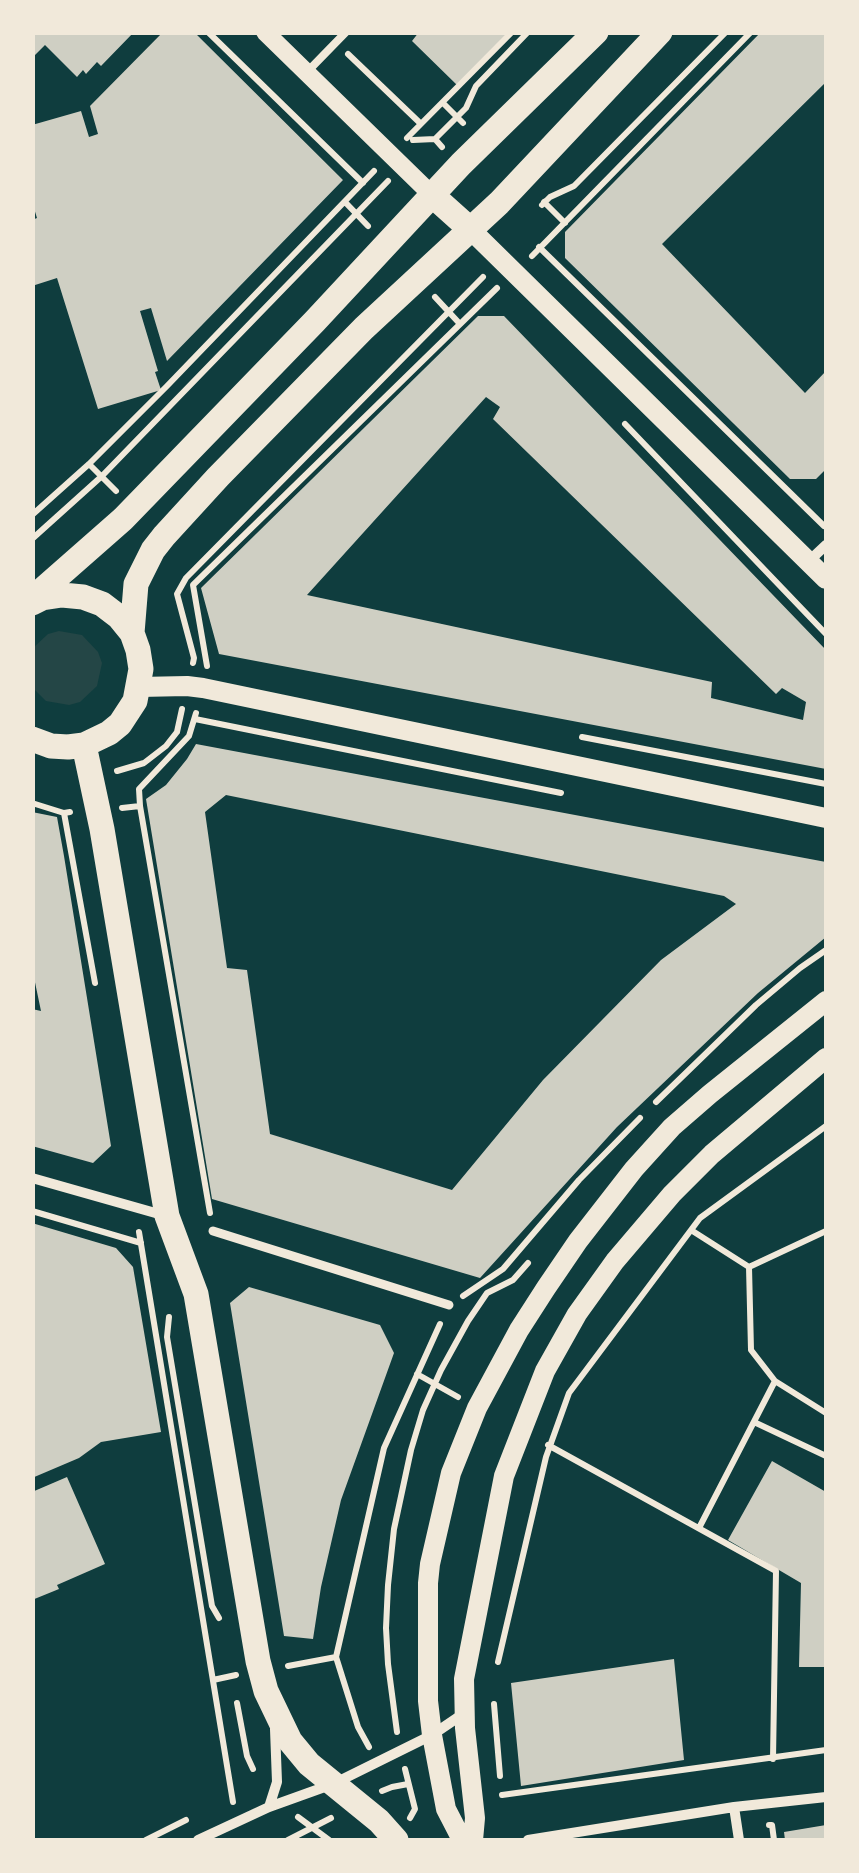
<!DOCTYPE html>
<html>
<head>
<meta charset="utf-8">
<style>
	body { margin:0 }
	#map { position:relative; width:859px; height:1873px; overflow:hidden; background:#0f3d3e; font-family:"PT Serif",serif }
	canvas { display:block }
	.frame { position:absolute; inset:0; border:35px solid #f1e9da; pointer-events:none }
</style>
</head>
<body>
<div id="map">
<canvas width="859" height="1873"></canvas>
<div class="frame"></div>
</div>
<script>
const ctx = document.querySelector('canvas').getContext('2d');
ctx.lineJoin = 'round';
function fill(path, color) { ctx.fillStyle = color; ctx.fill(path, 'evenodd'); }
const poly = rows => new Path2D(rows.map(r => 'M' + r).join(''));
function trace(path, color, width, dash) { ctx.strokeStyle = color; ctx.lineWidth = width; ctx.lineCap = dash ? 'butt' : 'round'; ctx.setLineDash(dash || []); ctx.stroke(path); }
fill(poly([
	[59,631,82,635,98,652,102,663,97,686,80,702,69,705,46,701,33,688,33,648,48,634]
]), '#244646');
fill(poly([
	[32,32,134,32,101,66,97,62,86,74,83,70,77,77,45,45,32,58],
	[163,32,194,32,343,180,167,361,151,308,140,311,158,371,155,372,161,390,98,409,57,278,32,286,32,220,37,218,32,202,32,125,81,111,89,137,98,134,90,106],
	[419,32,510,32,458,86,412,41],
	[761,32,826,32,826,82,662,244,805,393,826,371,826,469,816,479,790,479,565,258,565,232],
	[478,316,504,316,826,650,826,769,219,654,201,588],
	[486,397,500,407,493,419,776,694,782,688,806,702,803,720,711,698,712,682,307,595],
	[196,744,826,862,826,937,758,993,617,1127,480,1278,212,1199,146,799,166,785,187,759],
	[226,795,724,896,736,904,661,960,543,1080,452,1190,270,1134,247,970,227,968,205,812],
	[32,812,57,817,64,856,111,1146,93,1163,32,1146,32,1009,41,1011,32,968],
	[32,1223,116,1248,133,1267,161,1432,101,1442,79,1458,32,1478],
	[249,1287,380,1325,394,1353,341,1500,321,1587,313,1639,284,1636,230,1303],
	[772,1461,826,1492,826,1667,799,1667,801,1583,728,1540],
	[67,1477,105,1564,57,1585,59,1589,32,1600,32,1492],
	[674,1659,684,1760,521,1786,511,1683],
	[826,1825,826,1840,785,1840,784,1832]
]), '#cfcfc3');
trace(poly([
	[208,32,363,183],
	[348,54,420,123],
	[443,103,463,123],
	[407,138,512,32],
	[435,139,466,108,476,86,528,32],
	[413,140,435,139,442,147],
	[345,202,368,226],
	[544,202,565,223],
	[542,205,550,197,574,186,726,32],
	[539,247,824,526],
	[532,256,751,32],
	[435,297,460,324],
	[625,424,826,634],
	[89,464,116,491],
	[32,515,89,464,167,386,374,171],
	[32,539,102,476,388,181],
	[193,663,194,658,177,594,186,578,483,277],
	[207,666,193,585,497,288],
	[195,719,561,793],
	[582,737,826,784],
	[117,771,144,763,166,746,177,732,182,709],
	[32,803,64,813,70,812],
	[140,806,210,1213],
	[122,808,140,806,139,789,189,736,196,713],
	[64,813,95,983],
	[656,1102,756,1005,800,968,826,950],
	[32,1211,141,1243],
	[691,1230,749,1267],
	[826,1231,749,1267,751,1350,775,1381,826,1413],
	[139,1232,233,1802],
	[463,1296,503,1269,579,1180,640,1118],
	[169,1317,167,1337,212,1606,219,1618],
	[417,1374,458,1397],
	[754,1422,826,1456],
	[548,1445,776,1571,773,1759],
	[699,1528,775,1381],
	[498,1662,546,1457,569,1393,700,1218,826,1126],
	[288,1666,336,1657],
	[213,1680,236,1675],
	[237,1703,247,1756,253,1769],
	[494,1704,500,1776],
	[397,1732,388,1664,386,1628,388,1585,394,1529,411,1450,423,1410,441,1370,468,1321,487,1293,513,1280,528,1263],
	[369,1747,358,1727,336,1657,384,1448,440,1324],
	[405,1769,415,1809,410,1818],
	[382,1791,392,1787,408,1784],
	[502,1795,826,1750],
	[298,1817,329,1840],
	[769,1825,772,1825,774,1840],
	[146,1840,186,1820],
	[288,1840,331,1818]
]), '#f1e9da', 6);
trace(poly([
	[307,72,346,32]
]), '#f1e9da', 8);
trace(poly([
	[213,1231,449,1305]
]), '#f1e9da', 9);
trace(poly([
	[809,561,826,545],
	[32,1178,166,1216],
	[269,1807,277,1782,275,1729],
	[734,1807,739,1840],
	[198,1840,269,1807,333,1784,432,1735,463,1714],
	[528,1840,734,1807,826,1797]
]), '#f1e9da', 10);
trace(poly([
	[265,32,432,195]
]), '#f1e9da', 18);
trace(poly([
	[471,230,826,579],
	[139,687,187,686,203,688,826,818],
	[462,1840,446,1809,432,1735,428,1701,428,1583,430,1564,451,1473,477,1408,519,1330,546,1288,578,1241,634,1169,672,1127,710,1094,826,1001],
	[473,1840,475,1818,465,1728,464,1679,504,1476,545,1371,577,1314,615,1261,672,1194,712,1154,826,1058]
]), '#f1e9da', 20);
trace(poly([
	[432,195,471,230],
	[32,599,123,519,315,321,461,164,596,32],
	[32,603,42,598,62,595,83,597,102,604,119,617,132,633,138,650,141,669,135,701,120,724,109,733,84,745,68,747,51,746,32,739],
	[132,633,136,584,153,550,164,536,218,477,364,328,499,203,660,32],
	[84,745,102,829,167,1216,196,1294,258,1661,266,1691,290,1741,309,1764,379,1821,396,1840]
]), '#f1e9da', 25);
</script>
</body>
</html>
